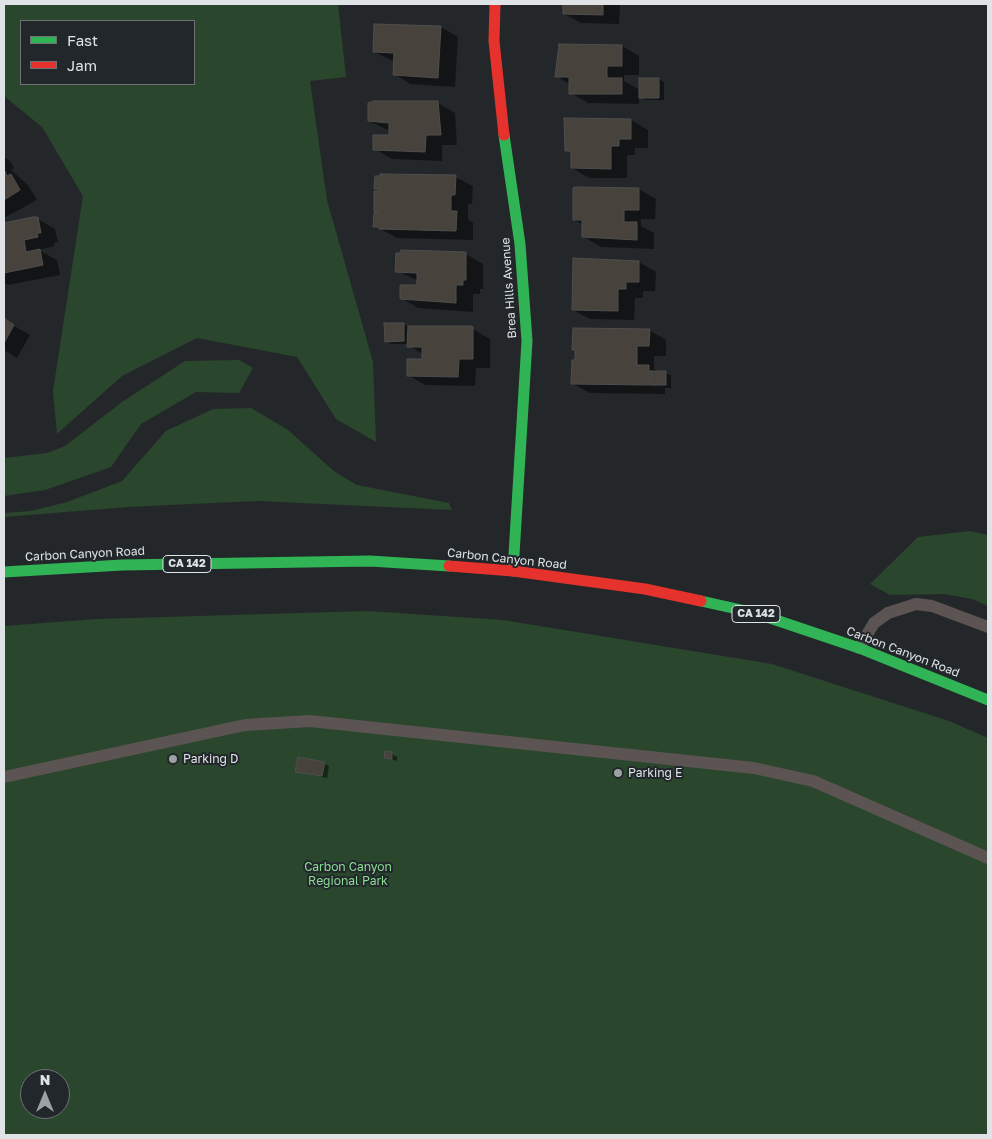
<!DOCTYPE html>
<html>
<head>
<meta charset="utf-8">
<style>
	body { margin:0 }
	#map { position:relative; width:992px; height:1139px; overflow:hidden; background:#242729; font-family:"Golos Text",sans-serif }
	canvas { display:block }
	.frame { position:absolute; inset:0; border:5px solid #dfe3e6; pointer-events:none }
	.legend { position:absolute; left:20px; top:20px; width:175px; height:65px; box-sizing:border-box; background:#22272b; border:1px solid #6e7276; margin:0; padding:6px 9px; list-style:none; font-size:15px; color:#dfe3e6 }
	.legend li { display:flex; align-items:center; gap:10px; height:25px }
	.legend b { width:25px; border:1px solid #6e7276 }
	.north { position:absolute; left:20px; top:1069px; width:50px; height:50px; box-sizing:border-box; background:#22272b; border:1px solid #6e7276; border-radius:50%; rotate:0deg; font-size:14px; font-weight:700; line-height:20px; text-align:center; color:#dfe3e6 }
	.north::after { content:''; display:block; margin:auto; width:18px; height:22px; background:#9ea1a4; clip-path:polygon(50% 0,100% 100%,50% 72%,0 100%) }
</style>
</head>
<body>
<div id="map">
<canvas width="992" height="1139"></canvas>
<div class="frame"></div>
<ul class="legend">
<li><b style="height:6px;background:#30b455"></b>Fast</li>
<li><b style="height:6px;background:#e5322d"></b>Jam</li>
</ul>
<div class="north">N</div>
</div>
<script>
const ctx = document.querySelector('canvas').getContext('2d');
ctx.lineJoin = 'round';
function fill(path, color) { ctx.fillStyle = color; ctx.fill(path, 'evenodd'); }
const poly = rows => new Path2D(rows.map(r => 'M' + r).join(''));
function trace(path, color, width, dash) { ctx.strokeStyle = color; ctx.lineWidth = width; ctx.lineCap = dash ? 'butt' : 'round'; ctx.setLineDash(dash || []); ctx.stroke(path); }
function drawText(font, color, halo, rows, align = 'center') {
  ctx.font = font + ' "Golos Text",sans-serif'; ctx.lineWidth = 4; ctx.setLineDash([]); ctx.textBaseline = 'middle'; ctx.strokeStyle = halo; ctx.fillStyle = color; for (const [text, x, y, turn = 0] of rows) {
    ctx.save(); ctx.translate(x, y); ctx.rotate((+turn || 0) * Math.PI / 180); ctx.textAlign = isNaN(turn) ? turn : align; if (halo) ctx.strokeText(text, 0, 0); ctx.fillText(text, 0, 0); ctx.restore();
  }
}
fill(poly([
	[4,4,338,4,346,77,310,81,327,200,373,362,376,442,336,419,297,357,197,338,122,376,57,434,53,391,83,196,42,127,4,96],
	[21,21,194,21,194,84,21,84],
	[239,360,253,368,239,393,196,392,141,424,111,467,45,490,4,496,4,458,47,453,65,446,122,402,185,361],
	[251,408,288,430,335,472,357,485,449,503,452,510,257,501,128,507,4,517,4,513,31,511,67,502,122,481,166,431,213,409],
	[970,531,988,535,988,606,972,599,944,594,890,595,870,584,918,537],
	[368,611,503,620,772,664,949,721,988,738,988,1135,4,1135,4,626,96,619],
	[30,1079,60,1079,60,1109,30,1109]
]), '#2a462d');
fill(poly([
	[565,4,620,4,619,24,581,23,564,14],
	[441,27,458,37,455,87,411,84,394,74,395,62,374,52],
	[622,46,639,56,639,75,624,75,624,81,640,90,659,79,664,82,664,100,645,100,639,96,639,104,588,103,571,93,571,85,556,76],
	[438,103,455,113,457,145,442,145,442,161,392,159,375,149,390,136,390,131,369,121],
	[566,120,631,120,648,130,648,148,635,148,635,155,627,155,627,178,589,178,572,168,572,153,567,150],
	[4,157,10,161,14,168,11,170,28,185,37,200,4,218],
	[455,177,473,186,472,204,468,204,468,219,473,223,473,240,397,238,375,226,382,214,384,193,376,188],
	[639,189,656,199,655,219,641,219,641,226,654,233,654,249,601,247,584,237,584,225,574,220],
	[38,219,55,229,58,242,54,243,54,246,39,250,57,260,60,275,8,285,4,283,4,225],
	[466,254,483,264,483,289,480,289,480,294,473,294,473,312,418,308,401,298,419,286,419,281,397,271],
	[639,262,656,272,655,291,643,291,643,298,635,298,634,320,590,319,573,310],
	[4,320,30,335,17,358,4,350],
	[404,324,409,327,473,329,490,339,490,368,476,368,475,386,425,385,408,375,423,361,423,354,409,346,409,344,391,344,386,341],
	[649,330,666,340,666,356,654,356,654,369,671,375,671,388,665,388,665,394,590,393,573,384],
	[392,754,397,757,397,761,386,757],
	[324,763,329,766,327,778,297,771]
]), '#0007');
const building = poly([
	[563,4,603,4,603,15,563,14,563,4],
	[374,24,441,26,438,78,393,75,394,53,373,52,374,24],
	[559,44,622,45,622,66,607,66,607,78,622,78,622,94,569,94,569,77,555,77,559,44],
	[639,78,659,78,659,98,639,98,639,78],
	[374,101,438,101,441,135,426,135,425,152,373,150,373,135,389,135,389,123,368,121,368,103,374,101],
	[564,118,631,119,631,139,619,139,619,146,611,146,611,169,571,168,571,151,565,151,564,118],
	[4,169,7,176,11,174,20,190,4,200,4,169],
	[380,174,456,175,455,195,451,195,451,211,457,211,456,231,379,229,379,227,373,227,374,212,378,213,374,211,374,191,379,191,379,189,374,189,375,176,380,176,380,174],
	[576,187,639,188,639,210,624,210,624,222,637,222,637,240,582,237,582,220,573,220,573,188,576,187],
	[33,217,38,217,41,233,37,233,38,237,24,240,26,252,40,249,43,265,4,273,4,223,33,217],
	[401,250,466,252,466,280,463,280,463,285,456,285,456,303,400,299,400,285,417,285,417,273,395,272,396,253,401,253,401,250],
	[573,258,639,261,639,282,626,282,626,289,618,289,618,311,572,310,573,258],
	[4,318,14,325,4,343,4,318],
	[384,323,404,323,404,341,385,342,384,323],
	[408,326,471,326,473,327,473,359,459,359,458,377,407,376,407,359,422,359,422,347,407,347,408,326],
	[573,328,650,329,649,346,637,346,637,365,649,365,649,385,571,384,572,360,575,360,575,350,572,350,573,328],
	[650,371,666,371,666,385,650,385,650,371],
	[385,751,392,752,392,759,384,758,385,751],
	[298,757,325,762,322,776,295,772,298,757]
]);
fill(building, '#47423b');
trace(building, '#4e4e4e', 1);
trace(poly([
	[859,648,874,623,888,613,916,604,932,606,988,627],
	[4,777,245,725,310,721,754,768,813,781,988,858]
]), '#5c5452', 12);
trace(poly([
	[504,135,520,244,527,341,513,571],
	[4,572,122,565,370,561,449,566],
	[701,601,755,613,859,648,988,700]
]), '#30b455', 11);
trace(poly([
	[495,4,494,41,504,135],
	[449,566,513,571,645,589,701,601]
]), '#e5322d', 11);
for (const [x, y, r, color] of [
	[173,759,5,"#9ea1a4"],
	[618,773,5,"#9ea1a4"]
]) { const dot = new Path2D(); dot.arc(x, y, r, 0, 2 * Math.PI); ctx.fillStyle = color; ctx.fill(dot); trace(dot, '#22272b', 2); }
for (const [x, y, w] of [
	[187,564,48],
	[756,614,48]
]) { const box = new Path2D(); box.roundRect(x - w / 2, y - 8.5, w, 17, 4); ctx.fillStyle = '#22272b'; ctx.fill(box); trace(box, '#dfe3e6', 1); }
drawText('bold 11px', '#dfe3e6', null, [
	["CA 142",187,564],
	["CA 142",756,614]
]);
drawText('12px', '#dfe3e6', '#22272b', [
	["Brea Hills Avenue",509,288,-94],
	["Carbon Canyon Road",85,554,-3],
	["Carbon Canyon Road",507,559,6],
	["Carbon Canyon Road",903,652,21]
]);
drawText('12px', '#dfe3e6', '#22272b', [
	["Parking D",183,759],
	["Parking E",628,773]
], 'left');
drawText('12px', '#8adc93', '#22272b', [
	["Carbon Canyon",348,867],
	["Regional Park",348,881]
]);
</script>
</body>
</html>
